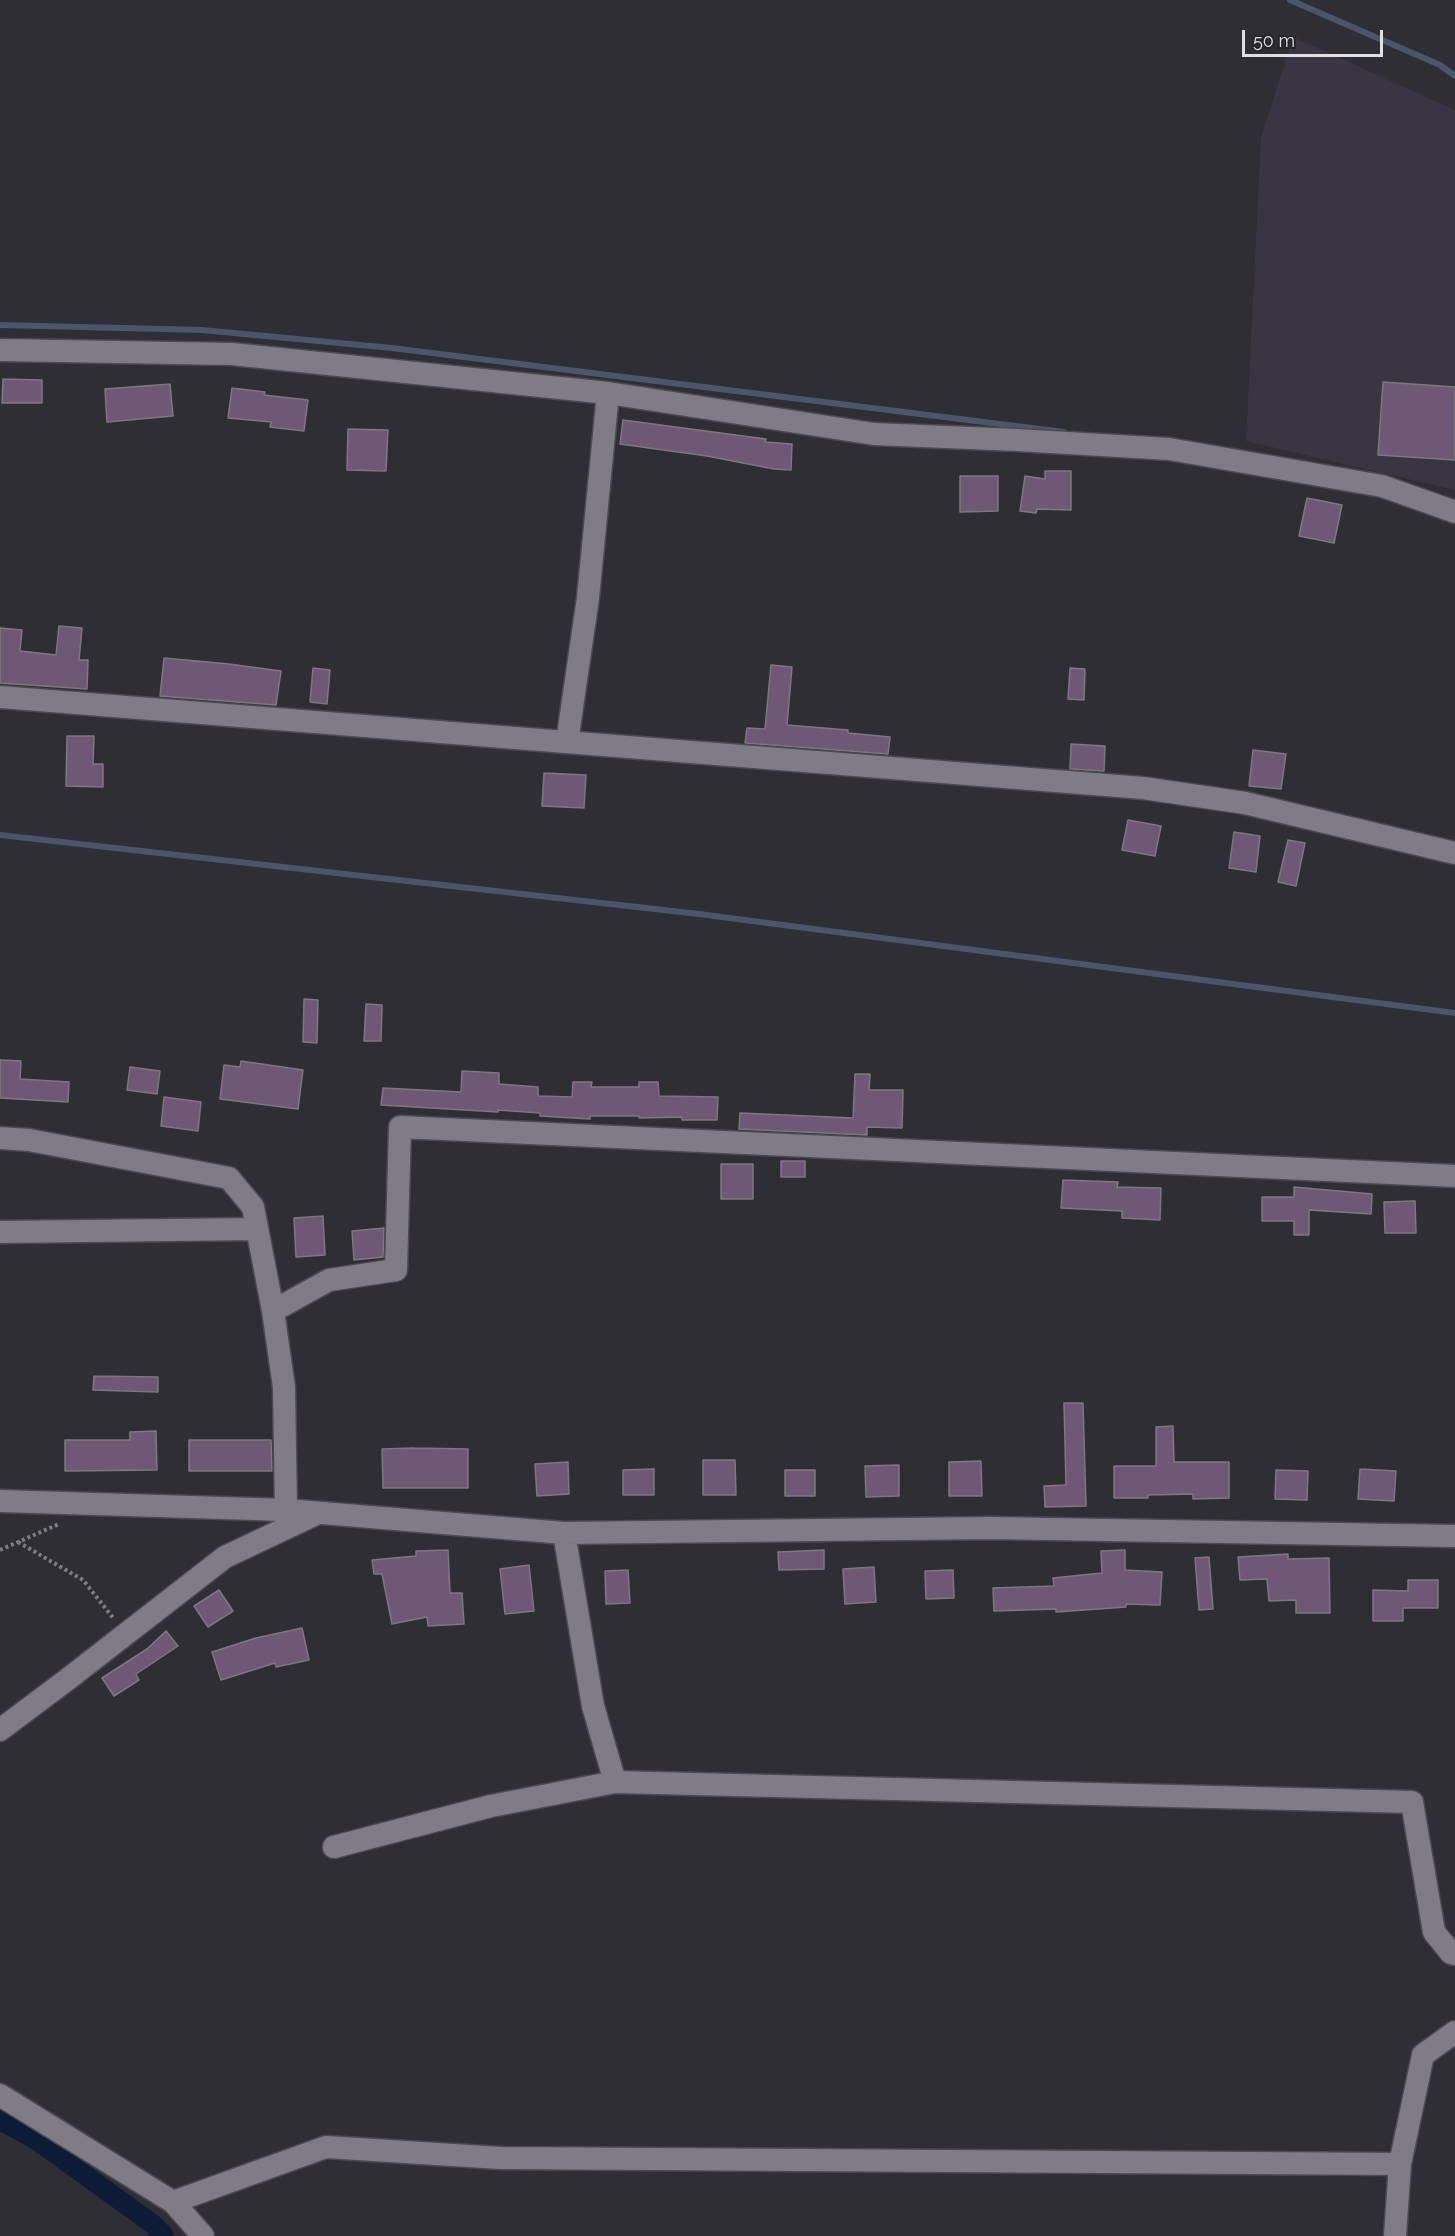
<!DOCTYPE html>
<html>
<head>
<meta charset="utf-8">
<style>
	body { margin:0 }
	#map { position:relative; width:1455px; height:2236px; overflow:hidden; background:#302e35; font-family:Raleway,sans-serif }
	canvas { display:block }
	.scale { position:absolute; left:1242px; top:30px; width:141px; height:27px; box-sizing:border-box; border:3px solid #e0dfe3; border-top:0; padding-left:8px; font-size:18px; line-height:21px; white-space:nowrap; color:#e0dfe3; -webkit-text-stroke:4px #26242b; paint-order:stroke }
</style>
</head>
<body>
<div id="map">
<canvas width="1455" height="2236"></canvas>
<div class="scale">50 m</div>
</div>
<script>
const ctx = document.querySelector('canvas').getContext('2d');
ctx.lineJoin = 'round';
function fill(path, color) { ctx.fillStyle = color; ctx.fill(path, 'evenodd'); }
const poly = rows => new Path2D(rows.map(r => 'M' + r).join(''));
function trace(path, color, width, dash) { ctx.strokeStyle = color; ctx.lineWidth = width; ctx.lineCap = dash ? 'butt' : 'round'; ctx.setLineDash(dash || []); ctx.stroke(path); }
fill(poly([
	[1293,37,1455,110,1455,490,1246,441,1261,138]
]), '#393542');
trace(poly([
	[1290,0,1440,65,1455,76],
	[0,325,202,330,392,348,1064,432],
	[0,835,699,914,1455,1013]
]), '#4c566a', 6);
trace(poly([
	[0,2120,35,2139,154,2225,164,2236]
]), '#0d1b36', 20);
const building = poly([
	[3,379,42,380,42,403,2,403,3,379],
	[1383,382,1455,387,1455,460,1378,455,1383,382],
	[170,384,173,416,107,422,105,389,170,384],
	[232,388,265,392,264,395,308,400,304,431,270,427,271,422,228,418,232,388],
	[623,420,766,439,765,442,792,444,791,470,774,469,707,456,620,444,623,420],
	[348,429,388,430,386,471,347,470,348,429],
	[1045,471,1071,471,1071,510,1037,509,1036,513,1020,511,1025,476,1045,479,1045,471],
	[960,476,998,476,998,511,960,512,960,476],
	[1307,498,1342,505,1334,543,1299,536,1307,498],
	[59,626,82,628,79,660,88,660,87,689,0,683,0,628,22,630,20,651,56,655,59,626],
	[164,658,229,664,281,671,276,705,160,696,164,658],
	[771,665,792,667,787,725,848,730,848,733,890,737,888,754,745,743,747,728,765,729,771,665],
	[313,668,330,670,327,704,310,702,313,668],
	[1070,668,1085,669,1084,700,1068,699,1070,668],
	[67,736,94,736,93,764,103,764,103,787,66,786,67,736],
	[1071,744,1105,746,1104,771,1070,769,1071,744],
	[1253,750,1286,754,1281,789,1249,786,1253,750],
	[544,773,586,775,584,808,542,806,544,773],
	[1128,820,1161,826,1155,856,1122,850,1128,820],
	[1234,832,1260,836,1256,872,1229,868,1234,832],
	[1288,840,1305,843,1296,886,1278,882,1288,840],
	[304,999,318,1000,317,1043,303,1042,304,999],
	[366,1004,382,1005,381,1041,364,1041,366,1004],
	[0,1060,21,1061,20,1079,69,1082,68,1102,0,1098,0,1060],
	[241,1061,303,1070,298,1109,220,1099,224,1065,240,1067,241,1061],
	[130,1067,160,1071,157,1094,127,1090,130,1067],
	[462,1071,499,1073,499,1084,538,1087,538,1096,572,1097,573,1082,592,1082,591,1087,639,1087,639,1082,658,1082,659,1096,718,1097,717,1120,682,1120,682,1117,639,1118,639,1116,590,1116,590,1119,540,1116,540,1113,498,1110,498,1112,381,1105,383,1088,461,1092,462,1071],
	[855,1074,870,1074,869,1090,903,1090,902,1128,867,1127,867,1135,739,1129,740,1113,853,1118,855,1074],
	[164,1097,201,1102,198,1131,161,1126,164,1097],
	[781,1161,805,1161,805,1177,781,1177,781,1161],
	[721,1164,753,1164,753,1199,721,1199,721,1164],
	[1063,1180,1118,1182,1117,1187,1161,1188,1160,1220,1122,1218,1122,1211,1061,1208,1063,1180],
	[1294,1187,1372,1194,1371,1214,1309,1210,1309,1235,1294,1235,1294,1221,1262,1221,1262,1197,1294,1197,1294,1187],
	[1415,1201,1416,1233,1385,1233,1384,1202,1415,1201],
	[323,1216,325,1255,296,1257,294,1218,323,1216],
	[384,1228,383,1257,354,1260,352,1231,384,1228],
	[94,1376,158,1377,158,1392,93,1390,94,1376],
	[1064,1403,1083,1403,1086,1506,1045,1507,1044,1486,1066,1485,1064,1403],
	[1173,1426,1174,1462,1229,1462,1229,1498,1193,1499,1193,1494,1148,1495,1148,1498,1114,1498,1114,1466,1156,1466,1156,1427,1173,1426],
	[156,1431,157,1470,65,1471,65,1440,130,1440,130,1432,156,1431],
	[189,1440,271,1440,272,1471,189,1471,189,1440],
	[414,1448,468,1449,468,1488,383,1488,382,1449,414,1448],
	[703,1460,735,1460,736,1495,703,1495,703,1460],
	[981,1461,982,1496,949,1496,949,1462,981,1461],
	[568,1462,569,1494,537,1496,535,1464,568,1462],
	[899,1465,899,1496,866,1497,865,1466,899,1465],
	[654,1469,654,1495,623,1495,623,1470,654,1469],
	[1360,1469,1396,1471,1394,1501,1358,1499,1360,1469],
	[785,1470,815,1470,815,1496,785,1496,785,1470],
	[1276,1470,1308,1471,1307,1500,1275,1499,1276,1470],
	[448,1550,450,1593,462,1593,464,1624,428,1626,427,1617,392,1624,382,1574,374,1574,372,1560,416,1556,416,1551,448,1550],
	[824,1550,824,1569,779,1570,778,1552,824,1550],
	[1125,1550,1125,1570,1162,1572,1160,1605,1126,1604,1126,1607,1056,1612,1056,1609,994,1611,993,1588,1054,1586,1053,1578,1102,1573,1101,1551,1125,1550],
	[1288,1554,1288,1559,1329,1558,1330,1613,1296,1613,1296,1600,1269,1601,1267,1579,1240,1580,1238,1557,1288,1554],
	[1209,1557,1213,1609,1199,1610,1195,1558,1209,1557],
	[529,1565,534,1611,505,1614,500,1569,529,1565],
	[874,1567,876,1602,845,1604,843,1569,874,1567],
	[628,1570,630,1603,606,1604,605,1571,628,1570],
	[953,1570,954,1598,926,1599,925,1571,953,1570],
	[1408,1580,1438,1580,1438,1608,1403,1608,1403,1621,1373,1621,1373,1590,1408,1591,1408,1580],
	[219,1590,233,1611,208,1627,194,1606,219,1590],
	[302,1628,309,1660,276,1667,275,1663,221,1680,212,1652,256,1638,302,1628],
	[166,1631,178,1646,136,1674,139,1680,114,1696,102,1678,147,1649,166,1631]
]);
fill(building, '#6f5876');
trace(building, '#7d787f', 1.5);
const street = poly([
	[0,350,232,354,608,393,874,434,1017,440,1169,449,1382,486,1455,512],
	[0,697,1143,788,1245,803,1455,853],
	[567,742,588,598,608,393],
	[0,1138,29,1140,229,1178,253,1207,273,1311,284,1387,286,1510],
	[0,1232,257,1229],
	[273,1311,329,1280,396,1270,400,1127,1455,1176],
	[0,1501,286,1510,564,1533,991,1528,1455,1536],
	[564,1533,593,1706,615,1782],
	[0,1730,68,1679,225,1557,318,1513],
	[334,1847,491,1806,615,1782,1412,1802,1434,1932,1451,1953,1455,1954],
	[0,2095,173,2202,203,2236],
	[173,2202,326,2147,500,2158,1400,2164],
	[1395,2236,1400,2164,1423,2055,1455,2032]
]);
trace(street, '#4c4a50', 25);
trace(poly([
	[18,1542,83,1580,114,1619],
	[0,1550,59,1524]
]), '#7e7d82', 4, [3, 3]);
trace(street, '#7f7c85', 22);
</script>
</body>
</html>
